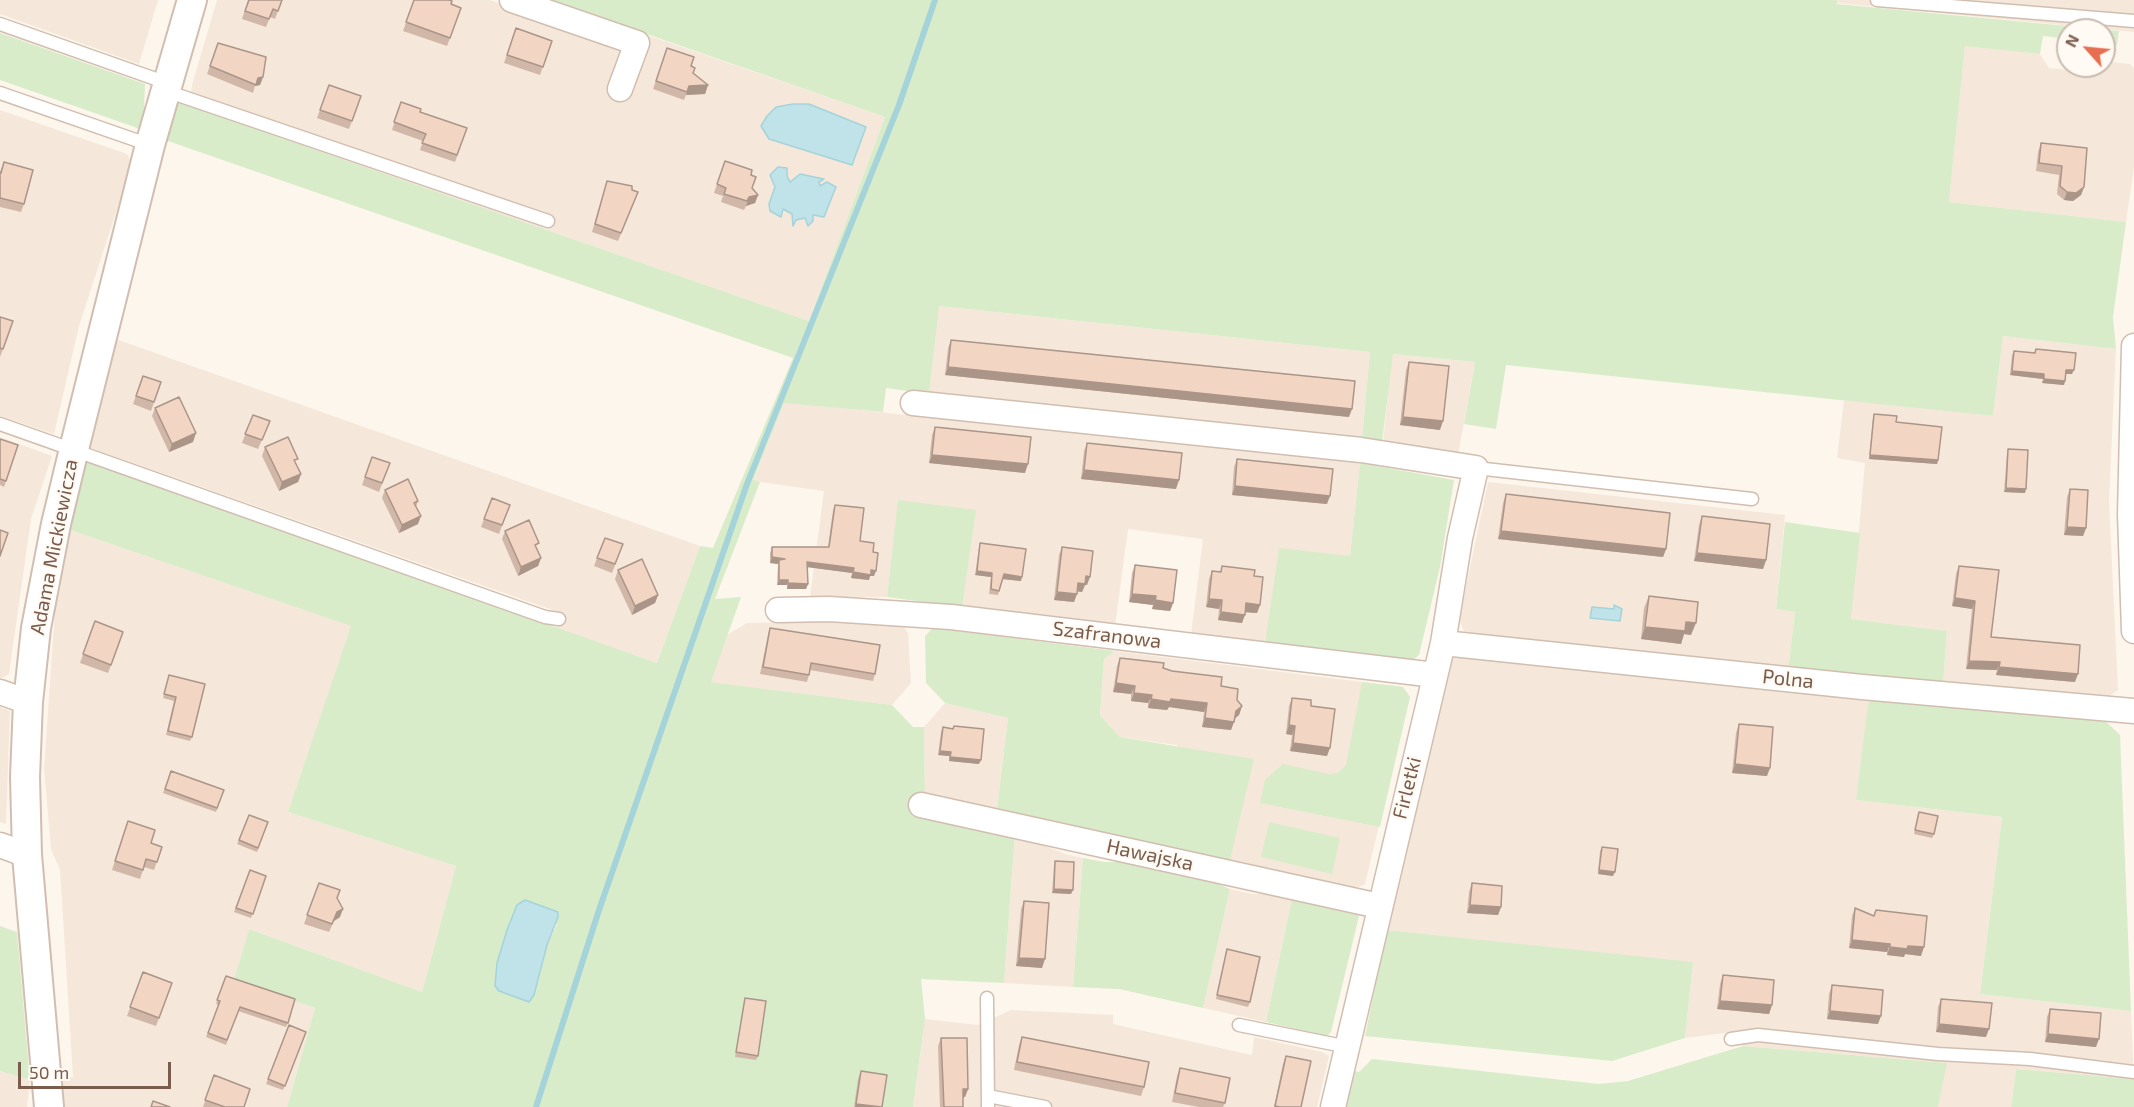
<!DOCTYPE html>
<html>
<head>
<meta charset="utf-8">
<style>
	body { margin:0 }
	#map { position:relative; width:2134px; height:1107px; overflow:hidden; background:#fdf6ec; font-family:"Exo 2",sans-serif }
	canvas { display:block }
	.north { position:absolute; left:2056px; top:18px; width:60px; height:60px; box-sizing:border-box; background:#fffaf3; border:2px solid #cabbb1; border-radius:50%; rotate:297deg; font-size:16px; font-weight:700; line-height:24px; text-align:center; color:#7a5c4d }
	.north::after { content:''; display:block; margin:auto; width:21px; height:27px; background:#e76f51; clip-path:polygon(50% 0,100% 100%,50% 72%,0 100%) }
	.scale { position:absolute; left:18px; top:1062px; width:153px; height:27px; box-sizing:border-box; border:3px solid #7a5c4d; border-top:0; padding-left:8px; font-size:18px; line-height:21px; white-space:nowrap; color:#7a5c4d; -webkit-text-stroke:4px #fffaf3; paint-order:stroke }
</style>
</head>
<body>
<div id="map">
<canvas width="2134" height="1107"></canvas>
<div class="north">N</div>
<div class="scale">50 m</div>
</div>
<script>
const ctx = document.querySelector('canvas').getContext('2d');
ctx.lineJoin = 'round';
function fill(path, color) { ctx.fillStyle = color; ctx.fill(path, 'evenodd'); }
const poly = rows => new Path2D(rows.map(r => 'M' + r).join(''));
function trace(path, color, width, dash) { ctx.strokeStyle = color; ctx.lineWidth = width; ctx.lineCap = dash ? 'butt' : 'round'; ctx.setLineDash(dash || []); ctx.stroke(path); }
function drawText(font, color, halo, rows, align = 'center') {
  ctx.font = font + ' "Exo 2",sans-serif'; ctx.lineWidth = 4.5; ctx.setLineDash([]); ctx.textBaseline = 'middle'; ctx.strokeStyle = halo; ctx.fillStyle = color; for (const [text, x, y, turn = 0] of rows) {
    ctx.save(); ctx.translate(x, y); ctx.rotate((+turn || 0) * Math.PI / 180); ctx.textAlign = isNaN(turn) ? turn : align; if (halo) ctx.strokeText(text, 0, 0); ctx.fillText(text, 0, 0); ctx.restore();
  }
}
fill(poly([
	[0,0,158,0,139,64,0,14],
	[217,0,490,0,627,48,624,99,647,35,885,117,809,321,189,106,192,85],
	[1837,0,2134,0,2134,32,1837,3],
	[1965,45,2040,54,2049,68,2077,71,2081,66,2104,66,2104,61,2130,64,2134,68,2134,167,2126,222,1949,202],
	[0,110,127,154,132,163,79,326,54,434,0,416],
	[938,306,1370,352,1362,439,929,394],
	[2003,336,2116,349,2109,501,2118,690,2103,701,1943,685,1947,631,1851,619,1865,463,1837,458,1844,400,1993,416],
	[113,338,700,546,657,663,556,628,561,613,85,446],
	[1392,354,1475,362,1458,455,1383,443],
	[784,402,1360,463,1350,557,1265,644,1191,635,1203,539,1128,529,1115,626,962,607,899,500,887,597,810,597,824,491,753,481],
	[0,437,52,456,31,519,9,674,0,679],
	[1488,482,1785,515,1776,609,1795,612,1788,670,1467,637,1459,620],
	[70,530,352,626,288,812,456,866,422,992,249,929,234,980,315,1008,287,1107,65,1107,62,1078,73,1077,60,870,51,849,44,768,57,582],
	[878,620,901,623,908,633,911,683,892,705,710,682,727,635,747,623],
	[1115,651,1403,687,1410,697,1365,884,1351,891,1229,864,1177,745,1120,737,1100,715,1104,659],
	[1453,653,1875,696,1856,800,2002,817,1980,994,2131,1011,2134,1079,2016,1069,2011,1107,1938,1107,1946,1063,1743,1046,1741,1031,1685,1038,1693,963,1387,930],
	[945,703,1008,718,996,817,925,798,924,727],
	[0,707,10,711,6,824,0,822],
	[1015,834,1065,854,1083,858,1073,987,1004,983],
	[1230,889,1252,894,1293,893,1266,1022,1203,1008],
	[1011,1010,1113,1015,1113,1024,1252,1055,1254,1037,1322,1052,1329,1056,1317,1107,913,1107,925,1019,978,1025],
	[0,1071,30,1080,27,1107,0,1107]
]), '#f5e8da');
fill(poly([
	[549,0,1837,0,1837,4,2119,31,2117,45,2104,43,2104,30,2068,30,2068,39,2043,36,2040,54,1965,46,1949,202,2126,222,2113,317,2116,349,2003,336,1993,416,1506,365,1496,429,1464,424,1475,362,1393,354,1382,443,1362,439,1370,352,939,306,929,394,886,388,883,412,784,403,753,480,760,482,715,599,741,597,711,682,892,705,913,727,924,727,925,798,1015,834,1004,983,921,979,925,1019,913,1107,287,1107,315,1008,234,980,249,929,422,992,456,866,288,812,351,626,70,530,84,460,657,663,700,546,713,548,793,358,165,140,175,101,809,321,885,117],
	[525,900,557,924,547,945,538,983,517,905],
	[0,33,145,84,143,130,0,80],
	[1360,463,1454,480,1440,567,1419,655,1409,663,1265,644,1279,548,1350,556],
	[898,500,976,510,962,607,887,597],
	[1785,522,1860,533,1851,619,1947,631,1943,685,1788,670,1795,612,1776,609],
	[933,628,1115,651,1104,659,1100,715,1120,737,1254,759,1229,864,996,817,1008,718,945,703,926,683,925,636],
	[1362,682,1403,687,1410,697,1380,827,1260,803,1265,780,1283,764,1329,774,1338,773,1346,765],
	[1875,696,2103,719,2120,735,2131,1011,1980,994,2002,817,1856,800,1868,704],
	[1269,822,1340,838,1332,874,1261,857],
	[1083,858,1104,862,1144,862,1177,866,1230,889,1203,1008,1119,989,1073,987],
	[1293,893,1349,906,1359,916,1331,1032,1327,1036,1266,1022],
	[0,926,17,932,30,1080,0,1071],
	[1387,930,1693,962,1685,1038,1612,1061,1365,1036],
	[1743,1046,1947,1063,1938,1107,1341,1107,1350,1070,1359,1072,1372,1059,1599,1084,1628,1081],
	[2016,1069,2134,1079,2134,1107,2011,1107]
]), '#d8ecc9');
const water = poly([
	[793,104,809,104,866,127,852,165,769,139,761,126,767,116,776,107,793,104],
	[778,167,787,168,787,176,790,182,800,174,824,179,819,182,820,186,827,182,836,187,824,217,813,215,813,221,808,226,805,218,796,220,793,226,792,214,783,209,781,217,770,211,769,204,775,187,770,175,778,167],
	[1614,605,1622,609,1620,621,1590,618,1592,607,1614,609,1614,605],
	[525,900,558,912,558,917,547,945,534,995,529,1002,499,991,495,986,497,963,507,930,517,905,525,900]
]);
fill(water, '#bfe3e8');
trace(water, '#a5d3da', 1.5);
trace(poly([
	[536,1107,599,910,747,484,899,105,935,0]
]), '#a5d3da', 6);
const service = poly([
	[1877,0,2134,21],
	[0,24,167,83],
	[166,91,548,221],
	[0,93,150,145],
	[0,424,545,617,559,619],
	[1476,468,1752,499],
	[987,998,988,1107],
	[1239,1025,1348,1047],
	[1731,1039,1758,1035,1938,1054,2030,1059,2134,1072],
	[988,1096,1045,1107]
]);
const minor = poly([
	[512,0,637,43,620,89],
	[2134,346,2130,514,2134,631],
	[913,403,1361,450,1476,468,1460,538,1443,643,1333,1107],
	[778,610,829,609,951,617,1435,675],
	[1443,643,1862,687,2134,711],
	[0,692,28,702],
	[921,805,1379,906],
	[0,845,27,855]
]);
const tertiary = poly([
	[49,1107,27,855,25,777,28,702,36,628,56,524,74,449,150,145,192,0]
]);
trace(service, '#d1beb0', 15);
trace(minor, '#d1beb0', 27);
trace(tertiary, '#d1beb0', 32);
trace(service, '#fff', 12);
trace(minor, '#fff', 24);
trace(tertiary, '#fff', 28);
fill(poly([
	[248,0,282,0,275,19,270,17,266,27,242,19],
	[414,0,451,4,461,8,447,46,403,31],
	[516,28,552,41,540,75,504,63],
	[218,43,263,77,260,85,255,86,253,93,207,74],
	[667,48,691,66,693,73,708,85,705,94,686,95,684,100,653,89],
	[329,85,361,96,349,129,317,118],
	[401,102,420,112,467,128,455,162,420,150,423,141,392,130],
	[2041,143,2084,187,2081,195,2073,201,2064,200,2057,194,2059,175,2036,171,2038,152],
	[725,161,751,175,752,188,758,195,755,203,746,206,744,210,721,202,723,196,714,193],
	[4,162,24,204,21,212,0,207,0,172],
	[607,181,632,190,635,200,618,241,592,232],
	[0,317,3,349,0,357],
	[951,340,1349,417,945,375,948,348],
	[2036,349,2072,374,2066,374,2064,385,2042,383,2043,379,2010,375,2012,355,2014,351,2034,353],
	[1409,362,1440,430,1400,425,1406,370],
	[143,376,161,382,151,411,133,404],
	[155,408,193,442,169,452,152,416],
	[1874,414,1896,422,1938,460,1937,464,1869,459,1873,418],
	[253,415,270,421,258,449,242,443],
	[935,427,1025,473,929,463,932,435],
	[0,439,18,445,4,487,0,485],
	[1087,443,1176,489,1081,479,1084,451],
	[265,447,296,464,301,474,298,482,279,491,262,456],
	[2008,449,2025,493,2004,492,2007,453],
	[372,457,390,463,379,492,362,485],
	[1237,459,1327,504,1232,495,1234,467],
	[2070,489,2086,528,2083,536,2064,535,2067,497],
	[385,490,418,501,416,507,418,524,399,533,382,498],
	[1506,494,1666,549,1663,557,1498,539,1503,503],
	[492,498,510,505,499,534,481,527],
	[835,505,860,541,873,552,874,576,870,576,869,580,851,578,852,573,808,567,808,584,806,589,787,589,787,585,777,585,778,564,770,563,770,553,772,547,828,547,833,510],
	[1702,516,1766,560,1763,569,1694,561,1699,525],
	[505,531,537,549,541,558,538,566,518,576,502,539],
	[605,538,623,544,612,573,594,566],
	[980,543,1021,581,1002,579,998,595,989,594,991,577,975,575,979,547],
	[1062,547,1087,585,1085,585,1082,592,1077,591,1074,602,1054,600,1059,555],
	[1135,565,1173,603,1170,611,1152,609,1153,605,1129,602,1132,573],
	[1222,566,1254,576,1260,605,1257,613,1245,612,1242,623,1218,620,1219,609,1206,607,1209,579,1212,571,1220,572],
	[1959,566,1991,637,2075,682,1996,675,1997,670,1966,669,1972,609,1952,606,1956,574],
	[618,570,658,595,655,603,632,615,615,579],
	[1649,596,1691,635,1684,634,1681,644,1641,639,1644,608],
	[95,621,111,665,108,673,80,663],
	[770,628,875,674,873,681,810,670,807,682,760,674,768,635],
	[1120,658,1163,668,1221,686,1242,706,1239,715,1235,718,1231,730,1202,727,1204,712,1169,707,1167,710,1148,708,1148,703,1131,701,1131,694,1113,692,1117,666],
	[169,675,192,737,190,741,166,735,174,701,163,698],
	[1292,698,1311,706,1327,756,1290,751,1292,735,1286,734,1289,706],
	[1739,724,1767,776,1732,773,1736,733],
	[954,726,979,764,949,761,949,756,938,755,941,732,943,727,953,729],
	[171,771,224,790,216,812,163,793],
	[1919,812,1934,834,1932,838,1914,834],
	[249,815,268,822,257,852,237,844],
	[125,829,151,843,162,847,154,870,144,867,140,879,112,870],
	[1602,847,1613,876,1598,874,1600,851],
	[1055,861,1071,894,1052,893,1054,865],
	[250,870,266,876,251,918,234,912],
	[319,883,337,898,340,917,334,921,329,932,304,924],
	[1472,883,1501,907,1498,915,1467,913,1469,892],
	[1024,901,1042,968,1016,966,1021,909],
	[1855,908,1921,956,1905,954,1904,957,1887,955,1887,952,1849,948,1852,916],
	[1227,949,1250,1002,1248,1007,1216,999],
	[143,972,172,983,156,1026,127,1016],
	[1723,975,1772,1005,1769,1014,1717,1009,1720,984],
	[226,976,288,1023,286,1027,238,1011,226,1045,206,1037,219,1005,216,1004],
	[1832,985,1878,1024,1827,1019,1829,994],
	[745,998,758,1056,756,1060,735,1057,744,1002],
	[1941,999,1986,1037,1936,1032,1938,1007],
	[2050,1009,2096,1047,2045,1042,2047,1017],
	[289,1025,306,1032,283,1090,266,1084],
	[1022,1037,1144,1087,1141,1096,1014,1070,1019,1045],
	[941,1038,968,1089,965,1097,963,1097,963,1107,940,1107,938,1046],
	[1286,1056,1301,1107,1274,1107,1283,1064],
	[1180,1068,1225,1103,1223,1107,1199,1107,1172,1102,1177,1076],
	[861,1071,882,1107,854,1107,858,1079],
	[214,1075,244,1107,203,1107]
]), '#d1b7a8');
fill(poly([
	[263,77,260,85,255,86,258,78],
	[708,85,705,94,686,95,689,86],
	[2084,187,2081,195,2073,201,2064,200,2067,192],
	[758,195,755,203,746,206,749,197],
	[948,367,1352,409,1349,417,945,375],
	[2066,370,2074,370,2072,374,2065,374],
	[2012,371,2044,374,2043,379,2010,375],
	[2044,379,2065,381,2064,385,2042,383],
	[1403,417,1443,421,1440,430,1400,425],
	[196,433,193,442,169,452,172,444],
	[932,455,1028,464,1025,473,929,463],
	[1870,455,1938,460,1937,464,1869,459],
	[1084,470,1179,480,1176,489,1081,479],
	[301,474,298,482,279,491,282,482],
	[1235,486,1330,496,1327,504,1232,495],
	[2006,488,2026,489,2025,493,2004,492],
	[421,516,418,524,399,533,402,525],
	[2067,527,2086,528,2083,536,2064,535],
	[1501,531,1666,549,1663,557,1498,539],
	[1697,553,1766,560,1763,569,1694,561],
	[772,557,785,559,779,560,778,564,770,563],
	[541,558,538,566,518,576,521,567],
	[807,562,854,568,852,573,806,567],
	[871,570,876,571,874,576,870,576,869,580,851,578,853,572],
	[977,571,992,573,991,577,975,575],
	[1004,574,1022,577,1021,581,1002,579],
	[1086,576,1090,577,1087,585,1085,585,1082,592,1075,591,1078,583],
	[779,580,788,580,787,585,777,585],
	[788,583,808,584,806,589,787,589],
	[1057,592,1077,594,1074,602,1054,600],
	[1132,594,1156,596,1153,605,1129,602],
	[658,595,655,603,632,615,635,606],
	[1955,598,1975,601,1972,609,1952,606],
	[1209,599,1222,600,1219,609,1206,607],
	[1155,600,1173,603,1170,611,1152,609],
	[1246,603,1260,605,1257,613,1243,612],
	[1221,612,1245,615,1242,623,1218,620],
	[1686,622,1696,623,1691,635,1684,634,1681,644,1641,639,1645,627],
	[1969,661,2000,662,1997,670,1966,669],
	[1999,667,2078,674,2075,682,1996,675],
	[1116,683,1135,686,1131,694,1113,692],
	[1134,693,1152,695,1148,703,1131,701],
	[1151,699,1171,699,1207,703,1204,712,1169,707,1167,710,1148,708],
	[1242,706,1239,715,1233,720,1236,711],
	[1205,718,1234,722,1231,730,1202,727],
	[1289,725,1295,726,1292,735,1286,734],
	[1293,743,1330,748,1327,756,1290,751],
	[940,751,951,752,949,756,938,755],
	[950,757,981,760,979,764,949,761],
	[1735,764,1770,768,1767,776,1732,773],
	[1599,870,1615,872,1613,876,1598,874],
	[1054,889,1073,890,1071,894,1052,893],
	[1470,905,1501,907,1498,915,1467,913],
	[343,909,340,917,334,921,337,912],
	[1852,940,1890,944,1887,952,1849,948],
	[1908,946,1924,947,1921,956,1905,954,1904,957,1887,955,1890,947],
	[1019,958,1045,959,1042,968,1016,966],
	[1720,1001,1772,1005,1769,1014,1717,1009],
	[1830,1011,1881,1016,1878,1024,1827,1019],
	[1939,1024,1989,1029,1986,1037,1936,1032],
	[2048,1034,2099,1039,2096,1047,2045,1042],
	[963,1089,968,1089,965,1097,960,1097],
	[856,1104,878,1107,855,1107]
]), '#aa9588');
const building = poly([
	[249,0,282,0,278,11,273,9,269,19,245,11,249,0],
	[414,0,449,0,452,1,451,4,461,8,450,38,406,22,414,0],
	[516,28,552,41,543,67,507,55,516,28],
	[218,43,266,57,263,77,258,78,256,85,210,66,218,43],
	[667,48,694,57,691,66,695,68,693,73,708,85,689,86,687,92,656,81,667,48],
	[329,85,361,96,352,121,320,110,329,85],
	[401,102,421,109,420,112,467,128,457,155,422,143,426,134,394,122,401,102],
	[2041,143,2087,148,2084,187,2076,193,2067,192,2060,186,2062,166,2039,163,2041,143],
	[725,161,752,170,751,175,756,177,752,188,758,195,749,197,747,201,724,194,726,188,717,184,725,161],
	[4,162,33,170,24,204,0,198,0,172,1,173,4,162],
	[607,181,632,186,632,190,638,192,621,233,595,224,607,181],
	[0,317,13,321,3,349,0,348,0,317],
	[951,340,1355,381,1352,409,948,367,951,340],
	[2036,349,2076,353,2074,370,2066,370,2065,381,2044,379,2044,374,2012,371,2014,351,2035,353,2036,349],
	[1409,362,1449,366,1443,421,1403,417,1409,362],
	[143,376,161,382,154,402,136,396,143,376],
	[179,397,196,433,172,444,155,408,179,397],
	[1874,414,1897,416,1896,422,1942,427,1938,460,1870,455,1874,414],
	[253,415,270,421,262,440,245,434,253,415],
	[935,427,1031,437,1028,464,932,455,935,427],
	[288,437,298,459,294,460,301,474,282,482,265,447,288,437],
	[0,439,18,445,6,481,0,479,0,439],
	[1087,443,1182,453,1179,480,1084,470,1087,443],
	[2008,449,2028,450,2026,489,2006,488,2008,449],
	[372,457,390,463,382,483,365,477,372,457],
	[1237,459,1333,469,1330,496,1235,486,1237,459],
	[408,479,418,501,414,503,421,516,402,525,385,490,408,479],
	[2070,489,2088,490,2086,528,2067,527,2070,489],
	[1506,494,1670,513,1666,549,1501,531,1506,494],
	[492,498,510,505,502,525,484,519,492,498],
	[835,505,864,508,860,541,874,543,873,552,878,553,876,571,871,570,871,575,853,572,854,568,807,562,808,584,788,583,788,580,779,580,779,560,785,559,772,557,772,547,829,547,835,505],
	[1702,516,1770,524,1766,560,1697,553,1702,516],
	[529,520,539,543,535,545,541,558,521,567,505,531,529,520],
	[0,530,8,533,0,556,0,530],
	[605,538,623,544,615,564,597,558,605,538],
	[980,543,1026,549,1022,577,1004,574,999,591,991,589,992,573,977,571,980,543],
	[1062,547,1093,551,1090,577,1086,576,1085,584,1078,583,1077,594,1057,592,1062,547],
	[642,559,658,595,635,606,618,570,642,559],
	[1135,565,1177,570,1173,603,1155,600,1156,596,1132,594,1135,565],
	[1222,566,1255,570,1254,576,1263,577,1260,605,1246,603,1245,615,1221,612,1222,600,1209,599,1212,571,1221,572,1222,566],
	[1959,566,1999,570,1991,637,2080,645,2078,674,1999,667,2000,662,1969,661,1975,601,1955,598,1959,566],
	[1649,596,1698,602,1696,623,1686,622,1685,631,1645,627,1649,596],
	[95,621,123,632,111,665,83,654,95,621],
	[770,628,880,645,875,674,811,663,809,675,763,667,770,628],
	[1120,658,1164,663,1163,668,1172,671,1222,677,1221,686,1238,689,1237,700,1242,706,1236,711,1234,722,1205,718,1207,703,1171,699,1170,702,1151,699,1152,695,1134,693,1135,686,1116,683,1120,658],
	[169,675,205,684,192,737,168,731,176,697,164,694,169,675],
	[1292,698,1311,700,1311,706,1335,709,1330,748,1293,743,1295,726,1289,725,1292,698],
	[1739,724,1773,727,1770,768,1735,764,1739,724],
	[954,726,984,729,981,760,950,757,951,752,940,751,943,727,953,729,954,726],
	[171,771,224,790,217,808,165,789,171,771],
	[1919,812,1938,816,1934,834,1915,830,1919,812],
	[249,815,268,822,258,848,239,840,249,815],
	[128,821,155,830,151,843,162,847,157,862,146,859,143,870,115,861,128,821],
	[1602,847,1618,849,1615,872,1599,870,1602,847],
	[1055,861,1074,862,1073,890,1054,889,1055,861],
	[250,870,266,876,253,914,236,908,250,870],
	[319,883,340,890,337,898,343,909,337,912,332,924,307,915,319,883],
	[1472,883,1502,886,1501,907,1470,905,1472,883],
	[1024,901,1049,903,1045,959,1019,958,1024,901],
	[1855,908,1874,916,1876,910,1927,916,1924,947,1908,946,1907,949,1890,947,1890,944,1852,940,1855,908],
	[1227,949,1260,957,1250,1002,1217,995,1227,949],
	[143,972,172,983,159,1018,130,1007,143,972],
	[1723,975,1774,980,1772,1005,1720,1001,1723,975],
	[226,976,295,999,288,1023,240,1007,227,1040,208,1033,220,1001,217,1000,226,976],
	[1832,985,1883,990,1881,1016,1830,1011,1832,985],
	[745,998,766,1001,758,1056,736,1052,745,998],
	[1941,999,1992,1003,1989,1029,1939,1024,1941,999],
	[2050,1009,2101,1013,2099,1039,2048,1034,2050,1009],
	[289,1025,306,1032,285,1086,268,1079,289,1025],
	[1022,1037,1149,1062,1144,1087,1017,1062,1022,1037],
	[941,1038,967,1038,968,1089,963,1089,963,1107,944,1107,941,1038],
	[1286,1056,1311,1061,1301,1107,1280,1107,1275,1106,1286,1056],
	[1180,1068,1230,1078,1225,1103,1175,1093,1180,1068],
	[861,1071,887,1075,882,1107,856,1104,861,1071],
	[214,1075,250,1089,244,1107,225,1107,205,1100,214,1075],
	[153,1101,170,1107,151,1107,153,1101]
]);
fill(building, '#f3d5c3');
trace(building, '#aa9588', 1.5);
drawText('20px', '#7a5c4d', '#fffaf3', [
	["Adama Mickiewicza",54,547,-79],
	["Szafranowa",1107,635,7],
	["Polna",1788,679,6],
	["Firletki",1407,788,-76],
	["Hawajska",1150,855,12]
]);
</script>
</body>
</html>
